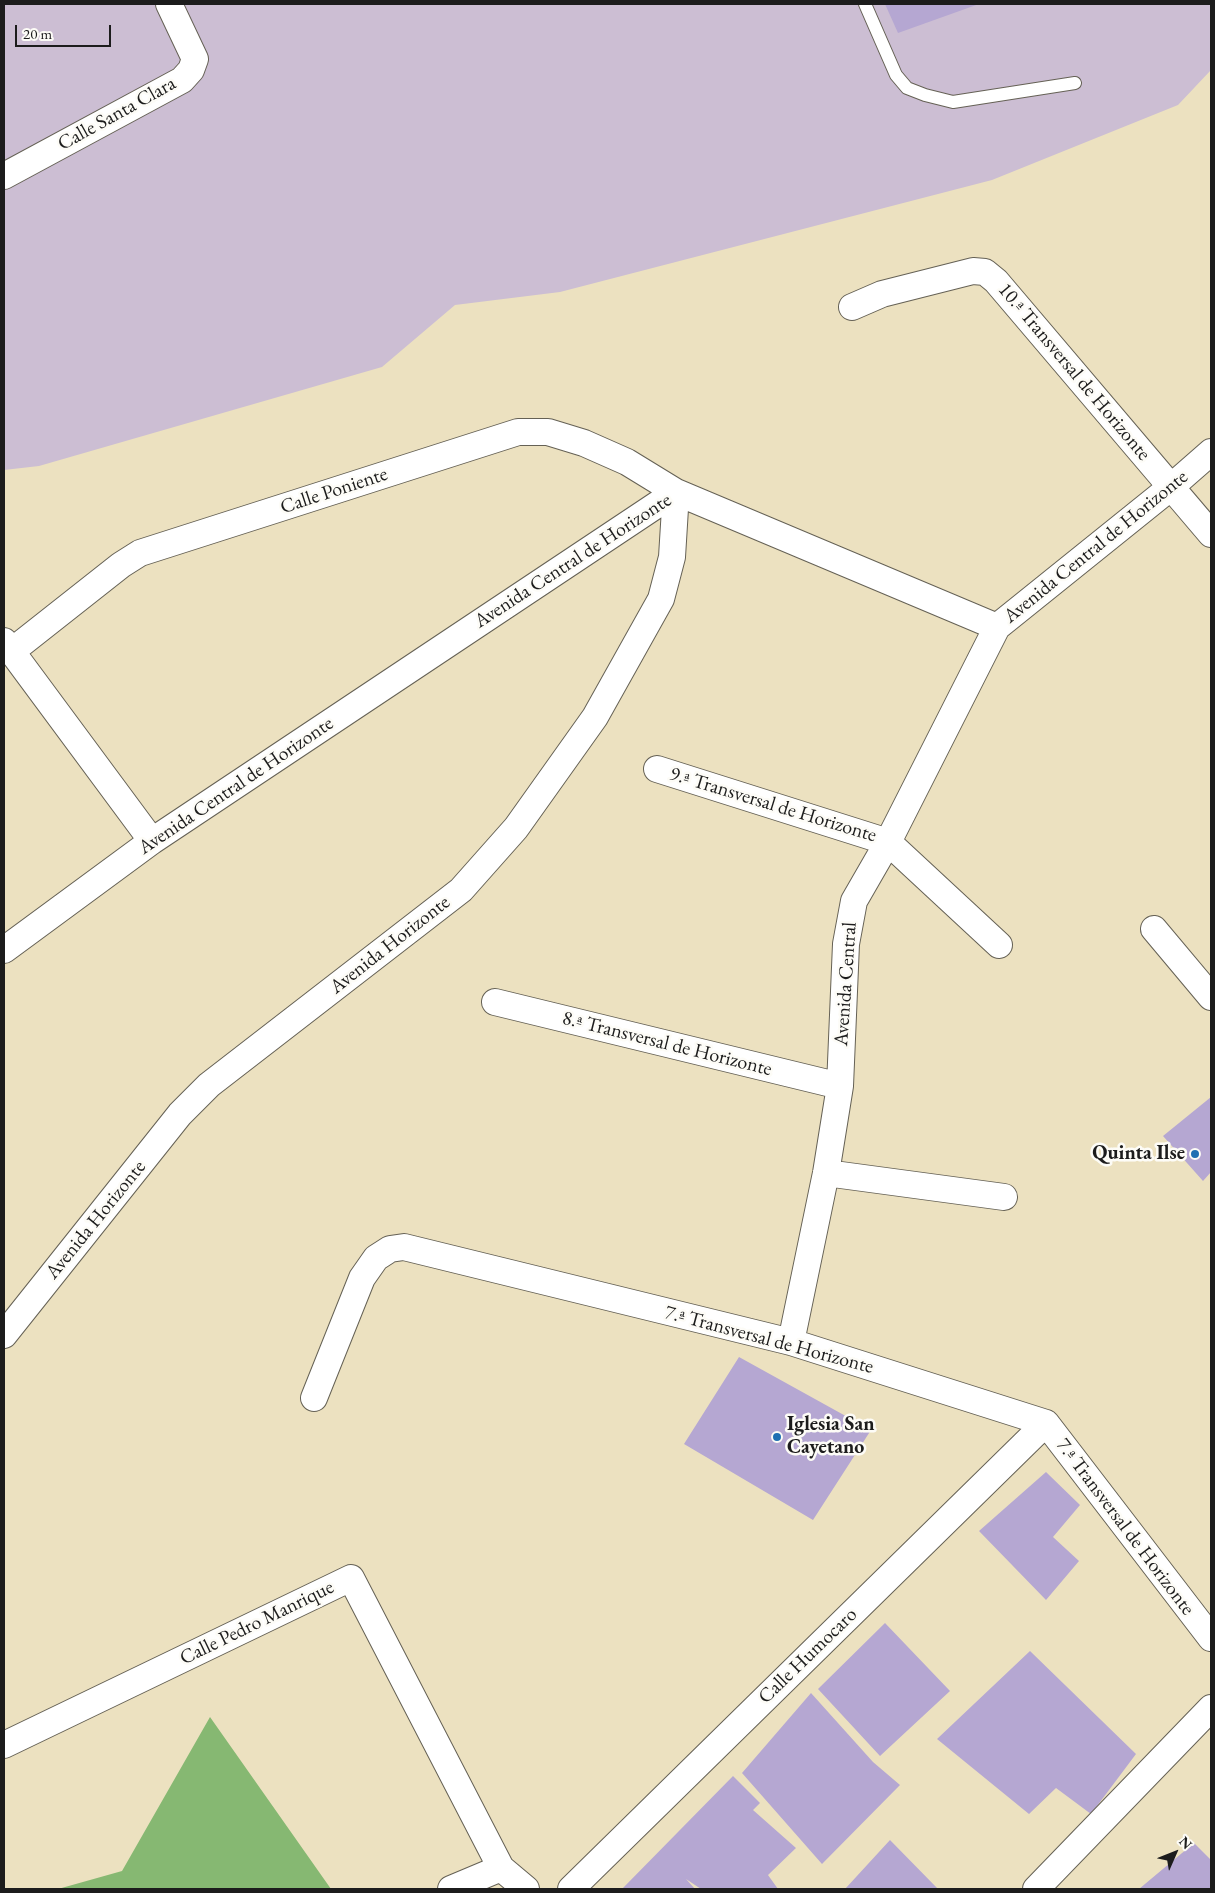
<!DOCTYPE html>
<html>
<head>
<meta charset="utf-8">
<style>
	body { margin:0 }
	#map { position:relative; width:1215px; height:1893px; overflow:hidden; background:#ece1c0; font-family:"EB Garamond",serif }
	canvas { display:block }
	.frame { position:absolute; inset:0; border:5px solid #1c1c1c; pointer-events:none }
	.north { position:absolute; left:1150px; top:1828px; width:50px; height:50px; -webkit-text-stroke:4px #fdfcf7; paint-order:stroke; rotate:46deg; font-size:14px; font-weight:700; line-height:20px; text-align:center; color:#1c1c1c }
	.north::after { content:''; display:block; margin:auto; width:18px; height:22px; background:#1c1c1c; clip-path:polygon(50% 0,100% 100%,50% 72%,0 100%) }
	.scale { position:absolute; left:15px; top:25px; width:96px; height:22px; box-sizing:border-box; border:2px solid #1c1c1c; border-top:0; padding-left:6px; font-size:15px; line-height:18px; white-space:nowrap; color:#1c1c1c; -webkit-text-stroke:4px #fdfcf7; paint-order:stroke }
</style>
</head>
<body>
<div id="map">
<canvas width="1215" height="1893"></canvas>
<div class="frame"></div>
<div class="north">N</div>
<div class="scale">20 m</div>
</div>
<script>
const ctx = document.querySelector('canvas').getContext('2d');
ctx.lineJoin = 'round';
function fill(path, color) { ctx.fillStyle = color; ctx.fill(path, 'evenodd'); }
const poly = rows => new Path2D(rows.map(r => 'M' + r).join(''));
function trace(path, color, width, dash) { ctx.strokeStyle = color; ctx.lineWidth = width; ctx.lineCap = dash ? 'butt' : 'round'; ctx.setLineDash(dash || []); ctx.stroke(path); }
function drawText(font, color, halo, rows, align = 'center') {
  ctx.font = font + ' "EB Garamond",serif'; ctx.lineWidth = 5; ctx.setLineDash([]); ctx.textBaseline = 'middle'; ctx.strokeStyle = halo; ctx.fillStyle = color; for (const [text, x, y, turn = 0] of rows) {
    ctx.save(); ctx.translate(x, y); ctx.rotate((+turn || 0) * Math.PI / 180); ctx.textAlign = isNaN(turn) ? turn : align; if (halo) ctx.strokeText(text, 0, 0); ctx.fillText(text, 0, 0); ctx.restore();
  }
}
fill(poly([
	[4,4,1211,4,1211,70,1178,105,992,180,560,292,455,305,382,367,39,466,4,470]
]), '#ccbed3');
fill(poly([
	[210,1717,331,1889,58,1889,122,1871]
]), '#86b872');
fill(poly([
	[885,4,979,4,898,33],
	[1211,1097,1211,1172,1203,1181,1163,1136],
	[739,1357,871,1430,813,1520,684,1444],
	[1046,1472,1080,1505,1053,1537,1079,1561,1046,1600,979,1531],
	[885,1623,950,1691,880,1756,818,1689],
	[1030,1651,1136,1754,1091,1814,1056,1788,1029,1814,937,1739],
	[811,1693,873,1762,900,1785,822,1864,742,1773],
	[733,1776,760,1803,753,1810,796,1848,768,1875,778,1889,701,1889,686,1879,695,1889,622,1889],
	[890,1840,938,1889,845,1889],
	[1194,1843,1211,1860,1211,1889,1139,1889]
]), '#b5a7d2');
const lane = poly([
	[865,4,896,75,907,88,925,95,953,102,1075,83]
]);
const street = poly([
	[4,176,182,80,191,70,195,59,169,4],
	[852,307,882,294,973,271,985,272,996,281,1211,534],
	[4,641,152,841],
	[12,651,121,565,140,553,518,432,548,432,584,443,627,462,676,492,997,627,1171,487,1211,452],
	[657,769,888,842,999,945],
	[1154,929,1211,997],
	[4,950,152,841,676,492],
	[495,1002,840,1086],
	[826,1173,1004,1197],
	[4,1335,180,1114,209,1085,461,890,516,828,595,717,661,599,672,557,676,492],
	[791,1342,826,1173,840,1086,846,944,854,901,888,842,997,627],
	[314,1398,362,1278,376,1258,390,1249,404,1247,791,1342,1046,1423,1211,1638],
	[4,1745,351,1578,501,1868,526,1889],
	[451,1889,501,1868],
	[571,1889,1046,1423],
	[1036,1889,1211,1708]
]);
trace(lane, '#656155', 14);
trace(street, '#656155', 28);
trace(lane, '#fff', 12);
trace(street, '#fff', 26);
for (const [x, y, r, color] of [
	[1195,1154,5,"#1f6fb2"],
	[777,1437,5,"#1f6fb2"]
]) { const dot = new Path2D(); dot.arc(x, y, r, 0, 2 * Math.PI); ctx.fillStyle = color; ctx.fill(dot); trace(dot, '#fdfcf7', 2); }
drawText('20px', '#1c1c1c', '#fdfcf7', [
	["Calle Santa Clara",117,114,-29],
	["10.ª Transversal de Horizonte",1074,372,50],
	["Calle Poniente",334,491,-18],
	["Avenida Central de Horizonte",1096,547,-39],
	["Avenida Central de Horizonte",573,561,-33],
	["Avenida Central de Horizonte",236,786,-34],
	["9.ª Transversal de Horizonte",773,805,17],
	["Avenida Horizonte",390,945,-38],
	["Avenida Central",846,984,-86],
	["8.ª Transversal de Horizonte",667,1044,14],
	["Avenida Horizonte",96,1220,-51],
	["7.ª Transversal de Horizonte",769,1340,15],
	["7.ª Transversal de Horizonte",1125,1527,53],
	["Calle Pedro Manrique",257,1623,-26],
	["Calle Humocaro",808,1656,-44]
]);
drawText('bold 20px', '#1c1c1c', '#fdfcf7', [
	["Quinta Ilse",1185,1154],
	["Iglesia San",787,1425,"left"],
	["Cayetano",787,1448,"left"]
], 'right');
</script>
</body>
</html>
